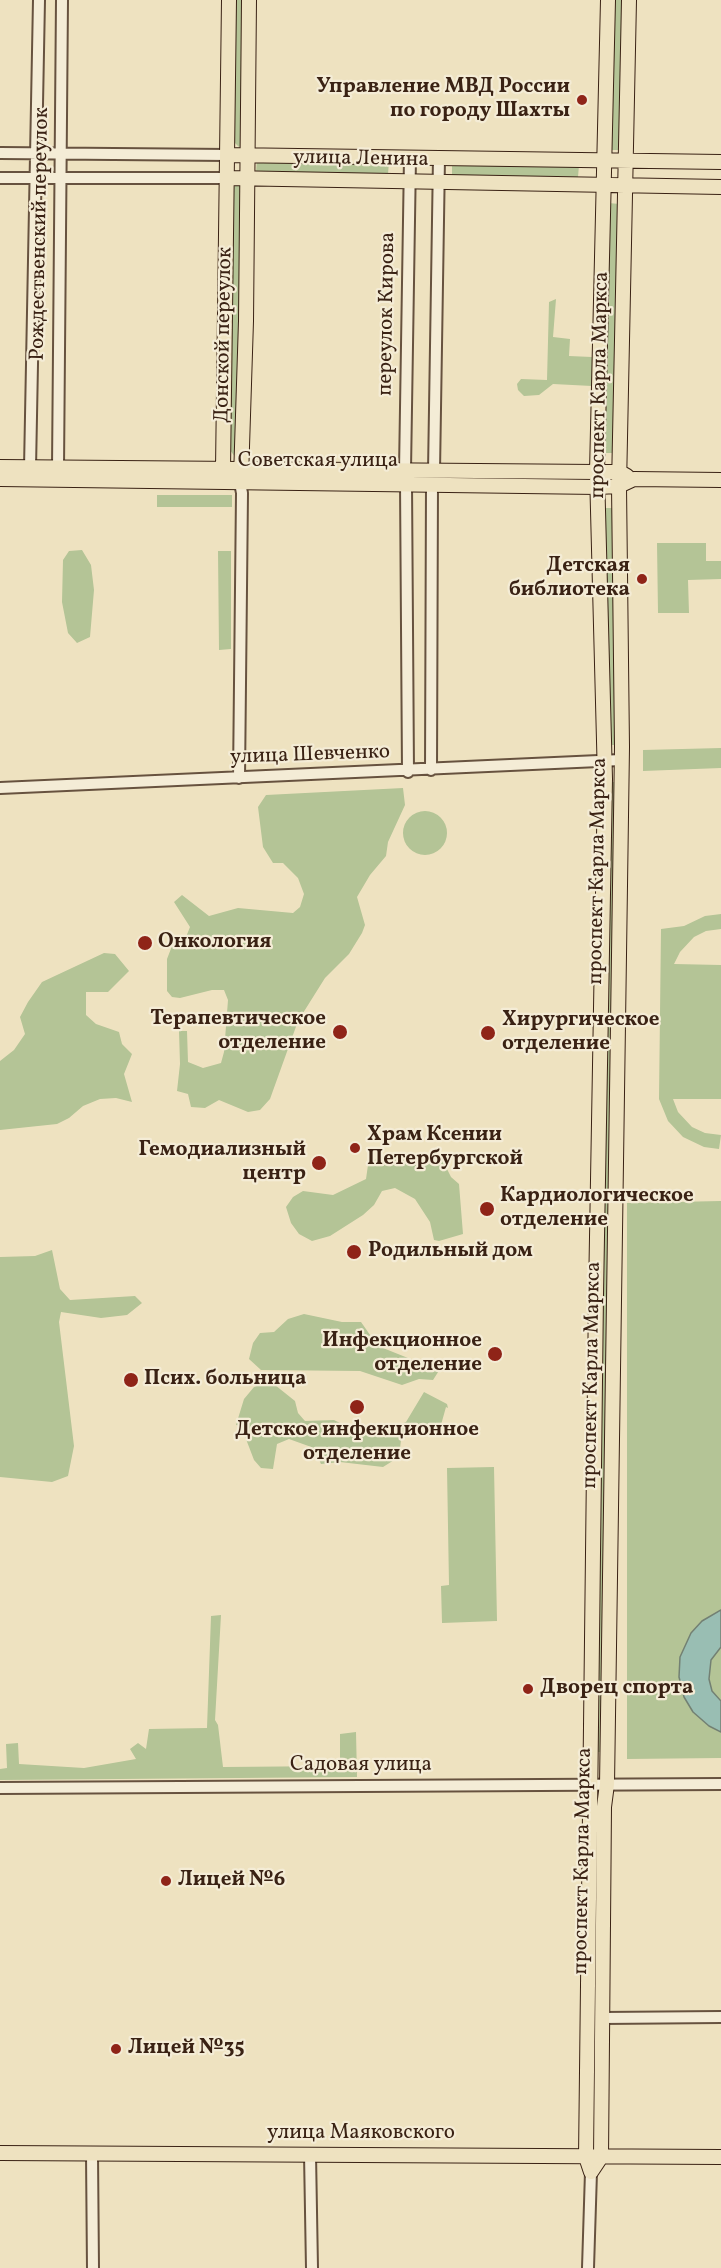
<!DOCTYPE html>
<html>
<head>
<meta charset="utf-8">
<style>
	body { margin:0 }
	canvas { display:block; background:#eee2c0 }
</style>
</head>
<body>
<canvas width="721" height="2268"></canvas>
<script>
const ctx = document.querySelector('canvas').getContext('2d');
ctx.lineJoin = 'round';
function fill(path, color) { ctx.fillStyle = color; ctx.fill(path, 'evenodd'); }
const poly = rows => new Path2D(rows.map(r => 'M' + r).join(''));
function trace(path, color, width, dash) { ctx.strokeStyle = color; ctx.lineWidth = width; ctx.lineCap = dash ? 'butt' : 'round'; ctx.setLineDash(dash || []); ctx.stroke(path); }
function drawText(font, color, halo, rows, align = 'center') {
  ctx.font = font + ' Vollkorn,serif'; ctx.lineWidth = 4.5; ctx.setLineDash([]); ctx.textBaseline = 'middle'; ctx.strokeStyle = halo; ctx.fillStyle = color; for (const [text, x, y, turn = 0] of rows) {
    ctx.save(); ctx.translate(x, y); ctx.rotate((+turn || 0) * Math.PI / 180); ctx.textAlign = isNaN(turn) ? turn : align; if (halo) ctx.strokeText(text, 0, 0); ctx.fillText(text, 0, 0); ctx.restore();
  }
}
fill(poly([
	[233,0,247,0,242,145,239,147,233,141],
	[611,0,626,0,622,150,608,150],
	[257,159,389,162,388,174,256,173],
	[452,163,579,165,578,177,452,175],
	[237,183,242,185,245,191,235,457,230,450,232,190],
	[608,203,620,204,615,453,603,453],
	[556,299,553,337,570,339,569,356,592,357,592,386,553,384,539,395,524,396,518,390,517,384,521,379,547,380,549,302],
	[157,495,232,495,232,507,157,507],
	[605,508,615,508,617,745,608,745],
	[657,543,706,543,706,561,721,561,721,579,688,580,689,613,658,613],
	[82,550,91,565,94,590,90,637,77,643,68,633,62,602,63,560,69,551],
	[218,551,231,551,231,649,219,650],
	[721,748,721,768,643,771,643,750],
	[609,782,615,782,601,1752,595,1752],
	[403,788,405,805,388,842,386,856,370,875,357,897,365,925,362,933,349,954,325,978,298,1021,270,1099,260,1110,248,1112,219,1100,205,1108,191,1107,188,1094,177,1091,180,1064,179,1031,187,1031,188,1062,203,1068,221,1063,224,1052,228,1000,224,990,212,990,180,998,172,997,167,991,167,959,172,946,186,937,190,927,174,902,182,895,209,916,238,908,293,913,300,907,304,894,298,878,283,863,273,863,263,847,258,807,266,795],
	'403 833a22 22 0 1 1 44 0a22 22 0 1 1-44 0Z',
	[721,914,721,929,706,931,694,937,680,952,674,964,721,965,721,1099,673,1099,678,1112,692,1127,705,1133,721,1135,719,1149,704,1147,683,1137,668,1121,659,1099,661,929,684,926,705,916],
	[104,953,115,954,129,971,108,992,86,992,86,1015,96,1024,119,1032,122,1044,132,1054,124,1074,132,1102,116,1098,100,1099,83,1106,69,1118,57,1124,0,1130,0,1061,14,1050,25,1034,20,1017,28,1002,42,982],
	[430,1153,442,1159,451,1177,459,1184,463,1234,439,1241,434,1240,430,1222,415,1199,395,1188,382,1191,374,1205,363,1215,330,1236,312,1241,299,1234,291,1223,286,1207,293,1197,303,1191,333,1195,366,1179,368,1165,379,1156],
	[721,1201,721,1758,627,1759,627,1203],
	[52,1250,60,1289,70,1300,135,1296,142,1303,127,1315,101,1318,61,1312,59,1322,74,1446,68,1476,52,1482,0,1477,0,1257,35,1256],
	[304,1314,342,1322,361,1322,375,1342,383,1348,428,1366,442,1366,433,1380,419,1379,402,1385,360,1371,261,1370,249,1359,253,1343,260,1333,274,1332,288,1319],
	[270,1381,295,1401,298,1413,305,1421,334,1420,358,1432,378,1434,406,1422,424,1392,447,1404,448,1408,446,1407,439,1432,407,1436,401,1440,399,1457,383,1467,340,1462,321,1464,314,1448,289,1439,277,1444,273,1469,261,1468,254,1460,241,1426,236,1425,244,1399,254,1387],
	[494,1467,497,1621,442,1623,441,1586,449,1585,447,1468],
	[221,1615,215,1720,218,1725,223,1767,340,1766,340,1734,356,1732,357,1777,0,1780,0,1769,7,1768,6,1744,18,1743,19,1764,84,1768,136,1759,130,1749,138,1743,146,1749,149,1729,207,1728,211,1616],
	[596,1810,599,1810,597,2142,593,2142]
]), '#b4c496');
const water = poly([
	[721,1610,721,1647,711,1660,709,1679,712,1691,721,1701,721,1732,709,1726,693,1712,684,1697,679,1677,680,1657,691,1633,702,1621,721,1610]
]);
fill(water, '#99beb3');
trace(water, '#738073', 1.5);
const minor = poly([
	[0,153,228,155],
	[0,178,228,178],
	[30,468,39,0],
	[58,468,62,0],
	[405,470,410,158],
	[434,471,439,158],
	[234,478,240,483,242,493,239,778],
	[406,483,408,772],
	[431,770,432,483],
	[0,788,621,760],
	[0,1788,721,1784],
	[602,2018,721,2017],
	[92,2154,93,2268],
	[310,2154,312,2268],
	[588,2268,591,2172]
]);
const major = poly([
	[228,155,721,162],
	[228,178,721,187],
	[0,467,597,472,620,472,627,476],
	[223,469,229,0],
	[241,478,246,321,249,0],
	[0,479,598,487,619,486,634,479,721,480],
	[0,2153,721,2157],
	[591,2172,601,2157,604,1807,607,1784,622,747,619,486,629,0],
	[591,2172,586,2157,596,1294,605,779,597,472,608,0]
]);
trace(minor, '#67523f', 14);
trace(major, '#3a2214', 16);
trace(minor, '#f4ecd6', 10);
trace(major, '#eee2c0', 14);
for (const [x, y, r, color] of [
	[582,100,6,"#8f2418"],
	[642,579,6,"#8f2418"],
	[145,943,8,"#8f2418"],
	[340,1032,8,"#8f2418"],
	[488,1033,8,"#8f2418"],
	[355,1148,6,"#8f2418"],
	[319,1163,8,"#8f2418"],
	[487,1209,8,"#8f2418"],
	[354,1252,8,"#8f2418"],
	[495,1354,8,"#8f2418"],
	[131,1380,8,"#8f2418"],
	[357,1407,8,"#8f2418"],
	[528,1689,6,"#8f2418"],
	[166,1881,6,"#8f2418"],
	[116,2049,6,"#8f2418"]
]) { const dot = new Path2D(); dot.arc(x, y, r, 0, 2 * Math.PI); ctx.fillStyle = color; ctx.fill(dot); trace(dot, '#f4ecd6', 2); }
drawText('bold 21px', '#3a2214', '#f4ecd6', [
	["Управление МВД России",570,88,"right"],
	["по городу Шахты",570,112,"right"],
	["Детская",630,567,"right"],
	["библиотека",630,591,"right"],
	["Онкология",158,943],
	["Терапевтическое",326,1020,"right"],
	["отделение",326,1044,"right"],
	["Хирургическое",502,1021],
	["отделение",502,1045],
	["Храм Ксении",367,1136],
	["Петербургской",367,1160],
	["Гемодиализный",306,1151,"right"],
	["центр",306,1175,"right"],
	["Кардиологическое",500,1197],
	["отделение",500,1221],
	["Родильный дом",368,1252],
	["Инфекционное",482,1342,"right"],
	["отделение",482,1366,"right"],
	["Псих. больница",144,1380],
	["Детское инфекционное",357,1431,"center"],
	["отделение",357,1455,"center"],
	["Дворец спорта",540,1689],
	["Лицей №6",178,1881],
	["Лицей №35",128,2049]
], 'left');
drawText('21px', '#3a2214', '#f4ecd6', [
	["улица Ленина",361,160,1],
	["Рождественский переулок",41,234,-89],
	["переулок Кирова",388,314,-89],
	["Донской переулок",225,335,-89],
	["проспект Карла Маркса",601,385,-89],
	["Советская улица",318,462],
	["улица Шевченко",310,756,-2],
	["проспект Карла Маркса",599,871,-89],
	["проспект Карла Маркса",593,1375,-89],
	["Садовая улица",361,1766],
	["проспект Карла Маркса",584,1861,-89],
	["улица Маяковского",361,2134]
]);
</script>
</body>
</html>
